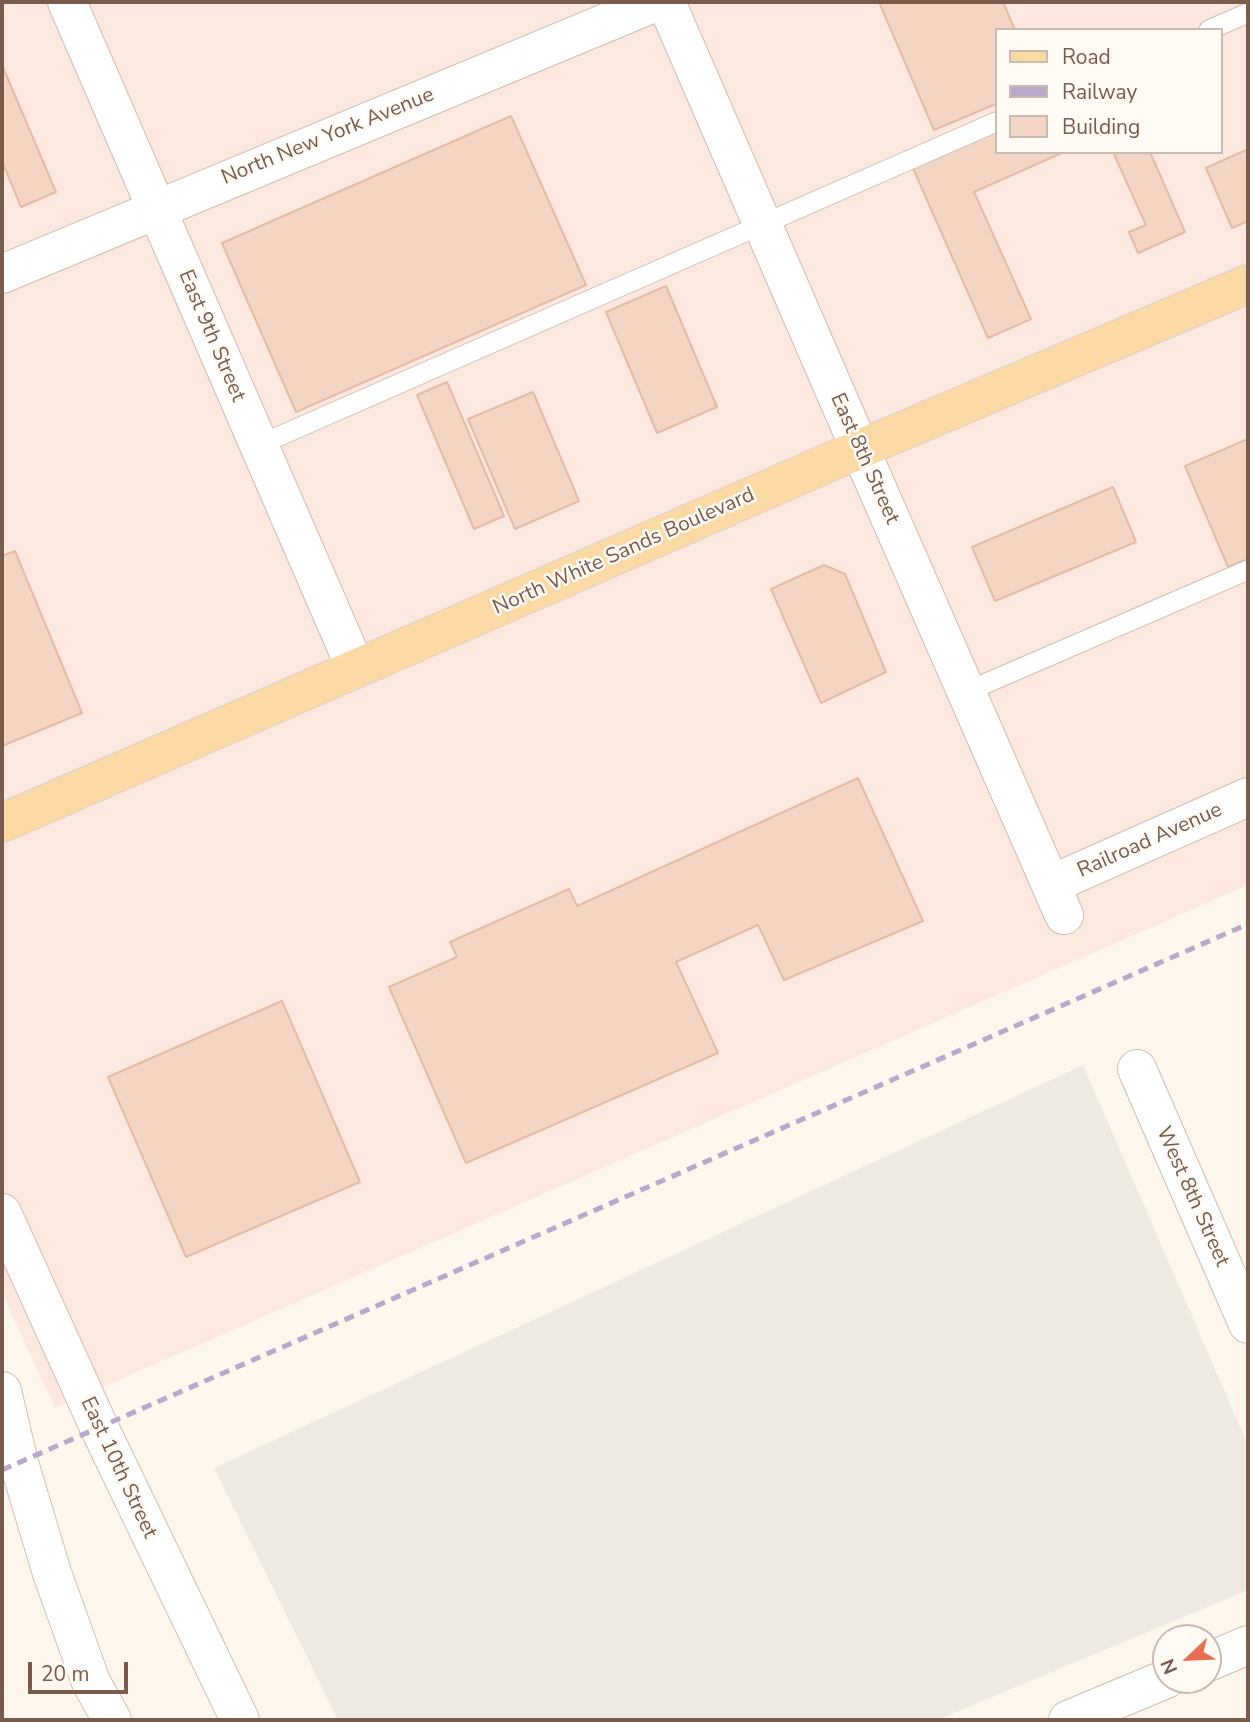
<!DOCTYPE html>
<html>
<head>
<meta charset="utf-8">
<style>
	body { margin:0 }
	#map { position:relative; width:1250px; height:1722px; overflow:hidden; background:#fdf6ec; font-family:"Nunito Sans",sans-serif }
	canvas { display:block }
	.frame { position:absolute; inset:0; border:4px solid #7a5c4d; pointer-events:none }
	.legend { position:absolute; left:995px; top:28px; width:228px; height:126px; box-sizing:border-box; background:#fffaf3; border:2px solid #cabbb1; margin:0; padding:9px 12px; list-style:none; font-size:21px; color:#7a5c4d }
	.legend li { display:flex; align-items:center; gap:14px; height:35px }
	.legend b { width:35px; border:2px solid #cabbb1 }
	.north { position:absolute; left:1152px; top:1624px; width:70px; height:70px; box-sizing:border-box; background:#fffaf3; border:2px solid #cabbb1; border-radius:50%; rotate:247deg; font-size:19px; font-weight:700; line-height:28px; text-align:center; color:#7a5c4d }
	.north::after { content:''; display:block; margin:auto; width:24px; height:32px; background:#e76f51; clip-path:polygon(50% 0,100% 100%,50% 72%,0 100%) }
	.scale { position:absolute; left:28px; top:1662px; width:100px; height:32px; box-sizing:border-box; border:4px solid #7a5c4d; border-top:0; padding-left:9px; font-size:21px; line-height:24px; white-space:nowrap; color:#7a5c4d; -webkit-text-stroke:5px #fffaf3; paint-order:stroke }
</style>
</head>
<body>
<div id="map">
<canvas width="1250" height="1722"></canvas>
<div class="frame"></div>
<ul class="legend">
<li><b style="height:9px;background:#fbd9a5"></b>Road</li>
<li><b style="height:9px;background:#b9a8c9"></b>Railway</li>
<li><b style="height:19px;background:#f3d5c3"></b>Building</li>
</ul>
<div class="north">N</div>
<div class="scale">20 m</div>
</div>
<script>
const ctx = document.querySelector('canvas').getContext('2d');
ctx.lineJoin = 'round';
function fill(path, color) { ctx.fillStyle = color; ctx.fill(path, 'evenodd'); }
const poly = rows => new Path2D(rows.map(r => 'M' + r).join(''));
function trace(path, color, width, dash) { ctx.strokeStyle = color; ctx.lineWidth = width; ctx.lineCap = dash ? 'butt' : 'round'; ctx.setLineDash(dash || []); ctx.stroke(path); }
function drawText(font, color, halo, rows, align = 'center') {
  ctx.font = font + ' "Nunito Sans",sans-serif'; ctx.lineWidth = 5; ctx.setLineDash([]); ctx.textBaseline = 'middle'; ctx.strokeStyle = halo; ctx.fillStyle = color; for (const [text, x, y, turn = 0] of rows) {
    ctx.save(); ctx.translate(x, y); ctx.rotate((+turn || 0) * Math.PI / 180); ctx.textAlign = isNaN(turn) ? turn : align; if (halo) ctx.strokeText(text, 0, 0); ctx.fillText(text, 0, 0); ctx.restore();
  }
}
fill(poly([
	[2,2,1248,2,1248,885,55,1408,2,1293],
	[996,30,1220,30,1220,152,996,152]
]), '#fde8e0');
fill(poly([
	[1083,1065,1248,1445,1248,1590,937,1720,338,1720,214,1468]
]), '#efe9e4');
const building = poly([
	[879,2,1003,2,1015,30,996,30,996,104,934,130,879,2],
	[2,65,56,192,21,207,2,161,2,65],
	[511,116,586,285,296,412,222,243,511,116],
	[996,129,996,152,1064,152,974,192,1031,319,988,338,912,166,996,129],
	[1248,149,1248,221,1232,228,1206,168,1248,149],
	[1113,152,1150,152,1185,232,1138,253,1129,232,1146,225,1113,152],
	[666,286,717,407,657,433,606,312,666,286],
	[447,382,504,516,474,529,417,395,447,382],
	[533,392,579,501,515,529,468,419,533,392],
	[1248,439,1248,559,1228,567,1185,466,1248,439],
	[1113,487,1136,542,995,601,972,547,1113,487],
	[15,551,82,713,2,746,2,556,15,551],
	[824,565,845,574,886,672,821,703,771,589,824,565],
	[858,778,923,921,784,980,758,925,676,962,718,1053,466,1163,389,987,457,957,450,942,569,889,577,906,858,778],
	[282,1001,360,1182,186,1257,108,1077,282,1001]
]);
fill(building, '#f3d5c3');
trace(building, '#e6bba3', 2);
const service = poly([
	[1209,30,1248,13],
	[259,445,996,122],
	[966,692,1248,570]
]);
const minor = poly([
	[67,2,356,669],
	[2,274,656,2],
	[860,449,1064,915],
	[1052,884,1248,797],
	[1137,1069,1248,1324],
	[1208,1662,1248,1645],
	[1068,1720,1166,1679]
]);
const tertiary = poly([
	[666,2,860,449]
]);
const secondary = poly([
	[2,1213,99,1427,240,1720],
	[2,1391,19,1463,52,1573,91,1682,112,1720]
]);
const primary = poly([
	[2,823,860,449,1248,284]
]);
trace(service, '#d1beb0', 21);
trace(minor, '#d1beb0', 40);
trace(tertiary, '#d1beb0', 40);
trace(secondary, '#d6c0b0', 40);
trace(primary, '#dad1cd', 40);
trace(service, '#fff', 19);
trace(minor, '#fff', 38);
trace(tertiary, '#fff', 38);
trace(secondary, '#fff', 38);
trace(primary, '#fbd9a5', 38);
trace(poly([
	[2,1470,1248,924]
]), '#b9a8c9', 5, [10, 7]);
drawText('21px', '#7a5c4d', '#fffaf3', [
	["North New York Avenue",328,137,-22],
	["East 9th Street",211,336,67],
	["East 8th Street",864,459,66],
	["North White Sands Boulevard",624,552,-24],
	["Railroad Avenue",1150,841,-24],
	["West 8th Street",1192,1197,66],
	["East 10th Street",118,1468,65]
]);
</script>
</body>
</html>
